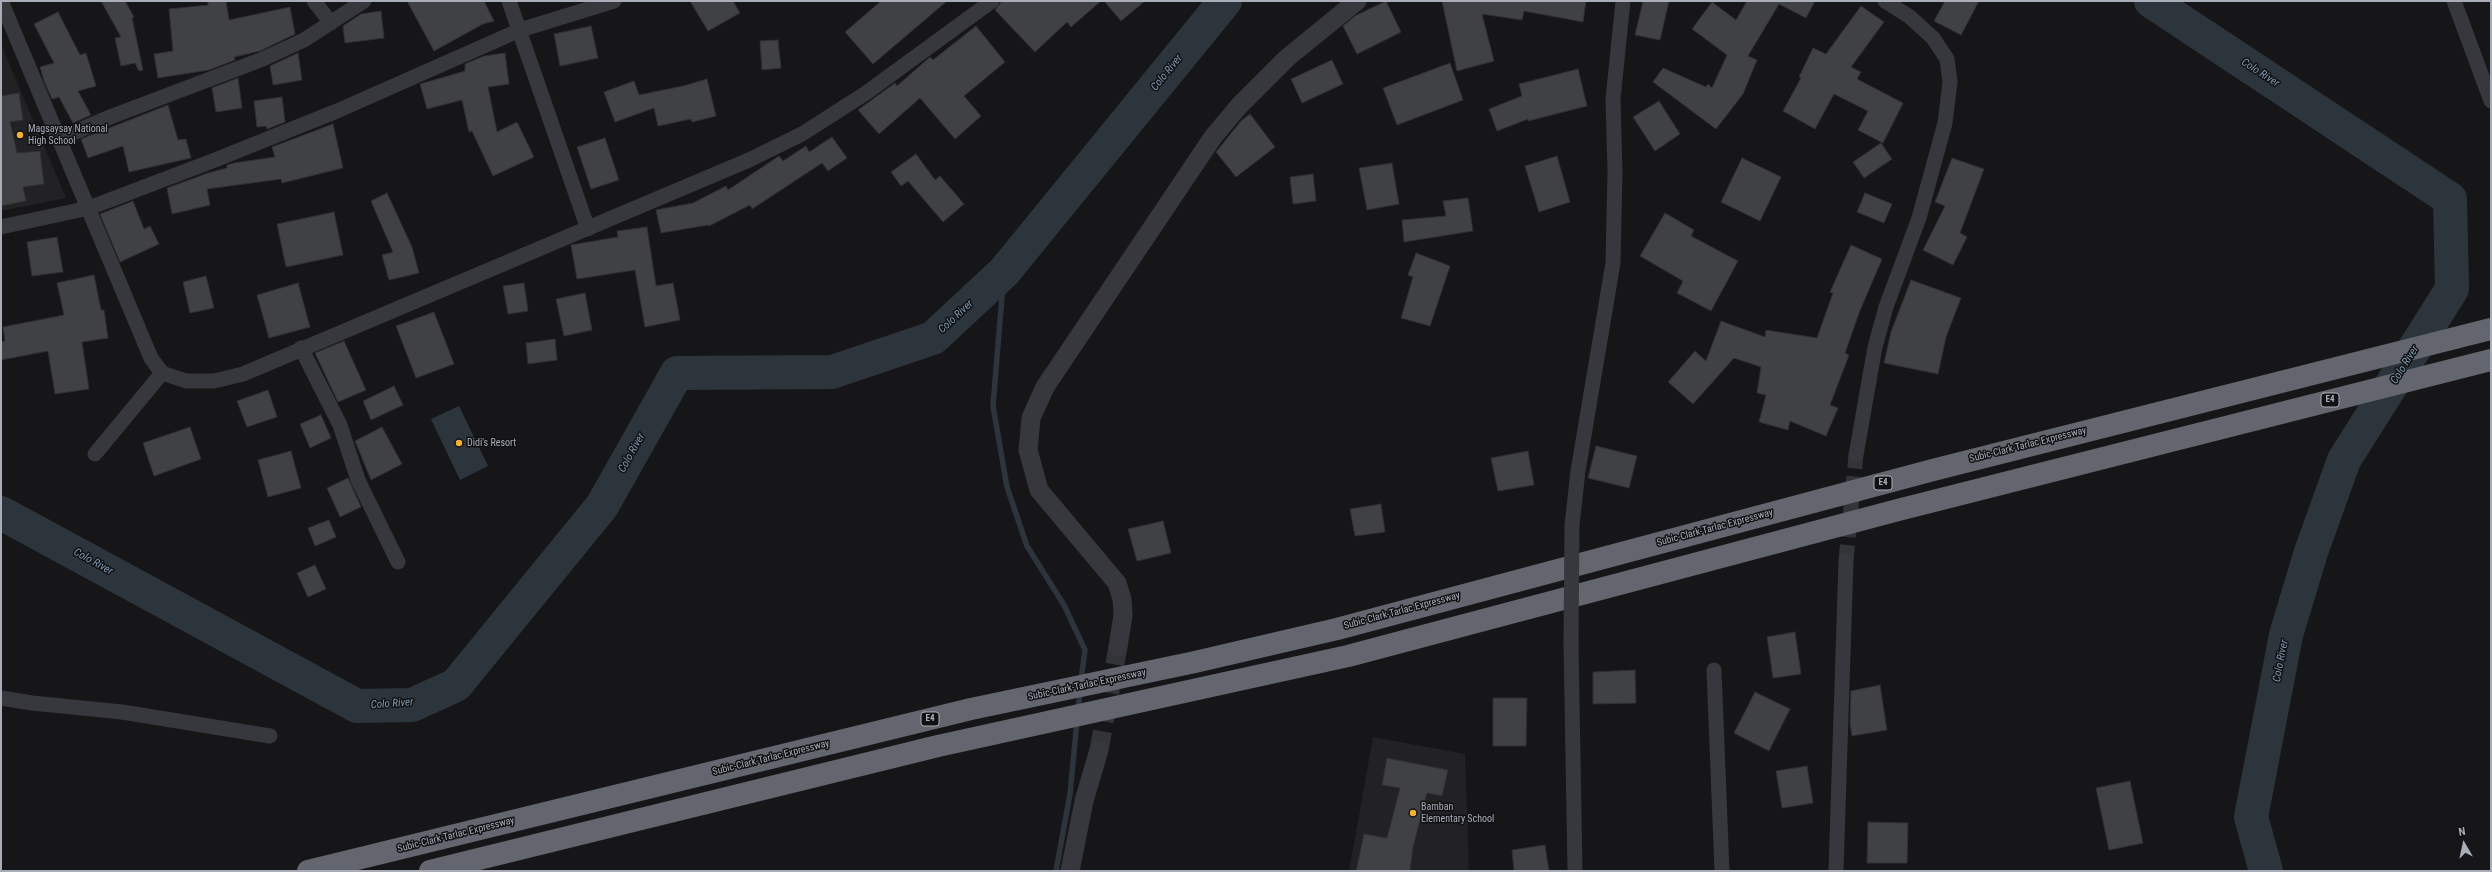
<!DOCTYPE html>
<html>
<head>
<meta charset="utf-8">
<style>
	body { margin:0 }
	#map { position:relative; width:2492px; height:872px; overflow:hidden; background:#161618; font-family:"Roboto Condensed",sans-serif }
	canvas { display:block }
	.frame { position:absolute; inset:0; border:2px solid #a8adb8; pointer-events:none }
	.north { position:absolute; left:2444px; top:824px; width:40px; height:40px; -webkit-text-stroke:3px #111113; paint-order:stroke; rotate:351deg; font-size:11px; font-weight:700; line-height:16px; text-align:center; color:#a8adb8 }
	.north::after { content:''; display:block; margin:auto; width:14px; height:18px; background:#a8adb8; clip-path:polygon(50% 0,100% 100%,50% 72%,0 100%) }
</style>
</head>
<body>
<div id="map">
<canvas width="2492" height="872"></canvas>
<div class="frame"></div>
<div class="north">N</div>
</div>
<script>
const ctx = document.querySelector('canvas').getContext('2d');
ctx.lineJoin = 'round';
function fill(path, color) { ctx.fillStyle = color; ctx.fill(path, 'evenodd'); }
const poly = rows => new Path2D(rows.map(r => 'M' + r).join(''));
function trace(path, color, width, dash) { ctx.strokeStyle = color; ctx.lineWidth = width; ctx.lineCap = dash ? 'butt' : 'round'; ctx.setLineDash(dash || []); ctx.stroke(path); }
function drawText(font, color, halo, rows, align = 'center') {
  ctx.font = font + ' "Roboto Condensed",sans-serif'; ctx.lineWidth = 3; ctx.setLineDash([]); ctx.textBaseline = 'middle'; ctx.strokeStyle = halo; ctx.fillStyle = color; for (const [text, x, y, turn = 0] of rows) {
    ctx.save(); ctx.translate(x, y); ctx.rotate((+turn || 0) * Math.PI / 180); ctx.textAlign = isNaN(turn) ? turn : align; if (halo) ctx.strokeText(text, 0, 0); ctx.fillText(text, 0, 0); ctx.restore();
  }
}
fill(poly([
	[1,44,66,198,1,211],
	[1373,737,1465,754,1469,871,1349,871]
]), '#222225');
fill(poly([
	[459,406,488,466,460,480,431,419]
]), '#2c353c');
trace(poly([
	[1004,272,993,406,1007,487,1027,546,1064,605,1085,650,1081,680],
	[1078,710,1080,691],
	[1056,871,1070,794,1077,721]
]), '#2c353c', 5.5);
trace(poly([
	[2151,1,2450,199,2452,289,2344,460,2311,552,2286,635,2251,817,2266,871],
	[1,513,357,706,412,705,456,685,602,506,677,373,832,372,933,338,1004,272,1225,1]
]), '#2c353c', 34);
const building = poly([
	[101,1,125,1,134,17,132,18,143,70,139,71,135,63,121,66,115,38,121,37,101,1],
	[208,1,226,1,229,20,290,7,295,34,260,51,234,57,235,60,209,70,158,78,154,54,173,51,169,9,208,5,208,1],
	[407,1,484,1,494,21,483,24,434,51,407,1],
	[690,1,733,1,740,13,708,31,690,1],
	[881,1,947,1,873,64,845,32,881,1],
	[1002,1,1101,1,1071,27,1067,22,1035,52,995,10,1002,1],
	[1104,1,1145,1,1121,21,1104,1],
	[1386,1,1401,32,1357,54,1343,26,1355,16,1386,1],
	[1442,1,1586,1,1583,22,1524,11,1522,20,1482,14,1494,61,1457,71,1442,1],
	[1643,1,1669,1,1660,40,1635,35,1643,1],
	[1747,1,1815,1,1806,18,1779,4,1748,56,1757,60,1743,94,1716,129,1653,82,1663,68,1706,87,1708,84,1712,88,1727,55,1692,29,1712,2,1736,20,1747,1],
	[1945,1,1979,1,1961,35,1934,21,1945,1],
	[1861,6,1884,22,1851,67,1861,72,1857,79,1903,103,1883,143,1858,130,1868,111,1834,94,1815,129,1783,111,1801,78,1799,77,1813,48,1826,54,1861,6],
	[381,11,384,38,345,43,343,26,361,14,381,11],
	[58,12,80,55,86,53,96,86,78,91,91,115,73,123,59,97,52,99,44,81,40,67,54,63,34,24,58,12],
	[591,26,598,58,560,66,554,34,591,26],
	[976,26,1005,62,964,96,981,116,955,139,920,98,879,134,858,110,895,83,897,86,930,57,933,60,976,26],
	[778,40,781,68,762,70,760,41,778,40],
	[298,53,302,80,273,85,270,66,298,53],
	[505,53,509,84,488,87,497,132,517,122,534,157,493,176,472,131,469,132,462,100,427,109,420,84,465,71,465,64,484,56,505,53],
	[1332,60,1343,84,1302,103,1291,79,1332,60],
	[1450,63,1463,100,1397,125,1383,88,1450,63],
	[1578,69,1587,106,1528,121,1528,119,1497,131,1489,109,1522,96,1519,84,1578,69],
	[238,78,242,108,216,112,212,88,238,78],
	[707,79,716,116,692,122,691,119,658,126,654,108,615,122,604,92,634,81,639,95,683,86,707,79],
	[19,93,23,120,10,122,17,153,40,151,44,184,23,187,26,201,1,206,1,96,19,93],
	[282,97,285,122,267,129,266,126,257,127,254,101,282,97],
	[1659,101,1680,134,1655,151,1633,117,1659,101],
	[168,105,178,140,186,139,191,158,129,172,123,146,88,158,81,139,168,105],
	[1250,114,1275,147,1236,177,1216,152,1241,121,1250,114],
	[333,124,343,168,282,183,281,179,207,189,210,205,172,214,167,188,208,173,227,168,227,165,234,163,275,157,272,147,333,124],
	[832,137,847,158,828,171,822,163,752,209,750,205,709,226,708,225,661,233,656,210,693,203,726,186,728,190,779,156,783,161,806,146,809,152,832,137],
	[605,138,619,180,591,189,577,147,605,138],
	[1881,143,1892,159,1864,178,1853,162,1881,143],
	[916,154,935,180,940,176,964,204,943,222,908,181,901,186,891,172,916,154],
	[1557,156,1570,202,1539,212,1525,166,1557,156],
	[1742,158,1781,177,1760,221,1721,202,1742,158],
	[1952,158,1984,169,1960,233,1967,237,1953,265,1923,250,1945,206,1935,202,1952,158],
	[1392,163,1399,204,1367,210,1359,168,1392,163],
	[1313,174,1316,201,1293,204,1290,177,1313,174],
	[387,193,412,247,419,273,389,280,382,255,393,252,371,201,387,193],
	[1865,193,1892,204,1884,223,1857,212,1865,193],
	[1468,198,1473,231,1404,242,1402,220,1446,216,1443,201,1468,198],
	[133,201,144,229,150,226,159,244,120,262,100,214,133,201],
	[334,212,343,255,286,267,277,224,334,212],
	[1665,213,1694,230,1691,236,1738,261,1711,311,1677,293,1683,281,1640,256,1665,213],
	[647,227,656,286,673,283,680,320,645,327,635,270,577,279,571,245,618,237,617,231,647,227],
	[57,237,63,272,32,276,27,242,57,237],
	[1851,245,1882,259,1859,313,1845,353,1849,355,1830,405,1838,408,1826,436,1790,421,1788,430,1759,422,1766,395,1757,393,1761,367,1734,358,1693,404,1668,382,1695,351,1706,361,1721,321,1765,337,1766,330,1817,338,1833,293,1830,292,1851,245],
	[1416,253,1450,266,1430,326,1401,318,1413,277,1408,275,1416,253],
	[94,275,101,310,104,310,108,338,82,342,89,389,55,394,48,351,1,360,1,342,5,341,3,327,64,315,57,283,94,275],
	[206,276,214,308,190,313,183,282,206,276],
	[1911,280,1961,298,1946,337,1938,374,1884,363,1891,332,1911,280],
	[298,283,310,327,269,338,257,295,298,283],
	[524,283,528,311,508,314,503,286,524,283],
	[585,293,592,330,564,336,556,299,585,293],
	[434,312,454,364,416,378,396,326,434,312],
	[555,339,557,360,528,364,526,343,555,339],
	[344,341,366,390,338,402,315,353,344,341],
	[394,386,403,405,371,420,363,401,394,386],
	[268,390,277,417,247,427,237,401,268,390],
	[321,415,331,438,310,448,300,424,321,415],
	[190,427,201,459,154,476,143,443,190,427],
	[382,427,402,464,371,480,355,441,382,427],
	[1596,446,1637,456,1629,488,1588,478,1596,446],
	[291,451,301,488,268,497,258,460,291,451],
	[1528,451,1534,485,1498,491,1491,458,1528,451],
	[348,478,361,507,340,517,327,488,348,478],
	[1381,504,1385,532,1355,536,1350,509,1381,504],
	[329,520,336,537,315,546,308,528,329,520],
	[1163,521,1171,553,1137,561,1128,529,1163,521],
	[315,565,326,589,308,597,297,573,315,565],
	[1795,632,1801,674,1773,678,1767,637,1795,632],
	[1635,670,1636,703,1593,704,1593,672,1635,670],
	[1880,685,1887,730,1852,736,1850,723,1851,691,1880,685],
	[1755,692,1790,709,1769,751,1734,733,1755,692],
	[1493,698,1527,698,1526,746,1493,746,1493,698],
	[1387,758,1448,770,1442,796,1427,793,1413,847,1410,871,1356,871,1364,834,1387,838,1400,788,1382,785,1387,758],
	[1807,766,1813,803,1782,808,1776,771,1807,766],
	[2130,781,2143,843,2109,850,2096,788,2130,781],
	[1868,822,1908,823,1907,863,1867,863,1868,822],
	[1545,845,1549,871,1514,871,1512,850,1545,845]
]);
fill(building, '#404145');
trace(building, '#303034', 1);
trace(poly([
	[1846,560,1856,455]
]), '#333438', 15, [15, 8]);
trace(poly([
	[1099,750,1118,647]
]), '#333438', 19, [19, 10]);
trace(poly([
	[1,1,151,358,162,373,186,381,214,381,243,374,749,160,802,134,866,93,992,1],
	[314,1,331,23],
	[509,1,588,229],
	[2454,1,2491,101],
	[59,139,110,117,263,59,304,40,364,1],
	[1,227,89,208,215,160,337,111,520,30,614,1],
	[301,348,340,425,358,480,398,562],
	[95,454,162,373],
	[1856,455,1875,347,1886,307,1919,218,1945,123,1950,82,1947,59,1933,38,1910,17,1885,1],
	[1572,525,1578,471,1613,263,1615,172,1613,99,1623,1],
	[1571,644,1575,871],
	[1714,670,1722,871],
	[1,698,32,703,122,712,270,736],
	[1836,871,1846,560]
]), '#37383d', 15);
trace(poly([
	[1118,647,1123,615,1122,599,1117,583,1039,490,1028,450,1031,418,1045,387,1213,137,1239,106,1287,58,1357,1],
	[1070,871,1084,801,1099,750]
]), '#37383d', 19);
trace(poly([
	[308,871,971,709,1195,662,1337,629,1933,470,2491,329],
	[430,871,938,746,1348,656,1898,510,2491,360]
]), '#63666e', 22);
trace(poly([
	[1571,644,1572,525]
]), '#37383d', 15);
for (const [x, y, r, color] of [
	[20,135,4,"#f2b134"],
	[459,443,4,"#f2b134"],
	[1413,813,4,"#f2b134"]
]) { const dot = new Path2D(); dot.arc(x, y, r, 0, 2 * Math.PI); ctx.fillStyle = color; ctx.fill(dot); trace(dot, '#111113', 1.5); }
for (const [x, y, w] of [
	[2330,400,18],
	[1883,483,18],
	[930,719,18]
]) { const box = new Path2D(); box.roundRect(x - w / 2, y - 7, w, 14, 3); ctx.fillStyle = '#111113'; ctx.fill(box); trace(box, '#a8adb8', 1); }
drawText('bold 9px', '#a8adb8', null, [
	["E4",2330,400],
	["E4",1883,483],
	["E4",930,719]
]);
drawText('10px', '#a8adb8', '#111113', [
	["Magsaysay National",28,129],
	["High School",28,141],
	["Didi's Resort",467,443],
	["Bamban",1421,807],
	["Elementary School",1421,819]
], 'left');
drawText('10px', '#a8adb8', '#111113', [
	["Subic-Clark-Tarlac Expressway",2028,445,-14],
	["Subic-Clark-Tarlac Expressway",1715,528,-15],
	["Subic-Clark-Tarlac Expressway",1402,611,-15],
	["Subic-Clark-Tarlac Expressway",1087,685,-12],
	["Subic-Clark-Tarlac Expressway",771,758,-14],
	["Subic-Clark-Tarlac Expressway",456,835,-14]
]);
drawText('italic 11px', '#7f9bb3', '#111113', [
	["Colo River",1167,73,-51],
	["Colo River",2260,73,33],
	["Colo River",956,317,-43],
	["Colo River",2405,365,-58],
	["Colo River",632,453,-61],
	["Colo River",93,562,29],
	["Colo River",2281,661,-79],
	["Colo River",392,704,-4]
]);
</script>
</body>
</html>
